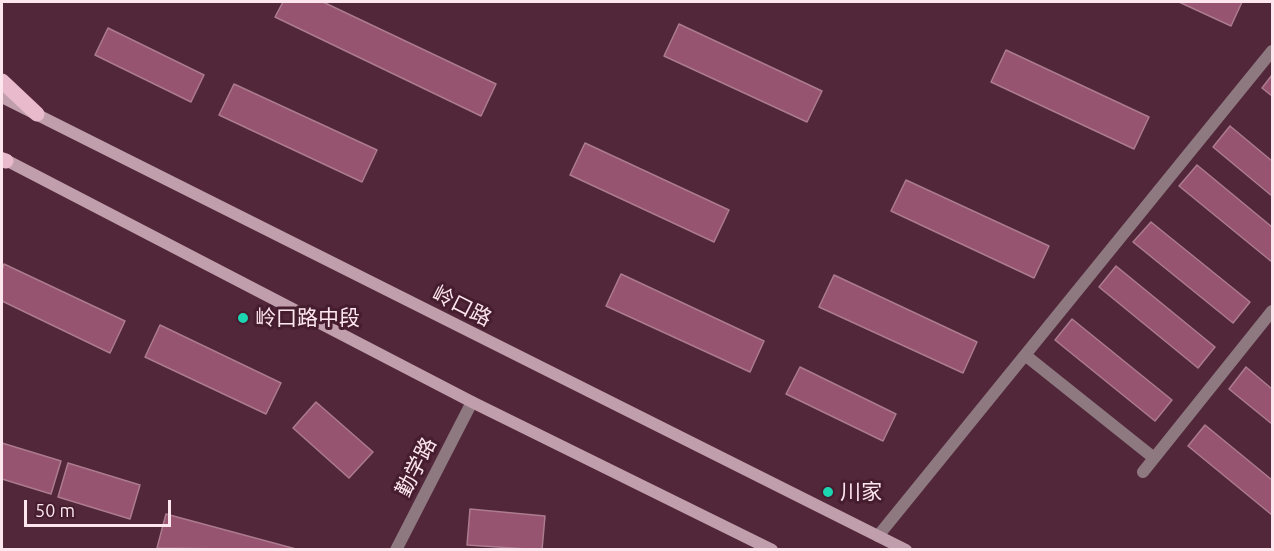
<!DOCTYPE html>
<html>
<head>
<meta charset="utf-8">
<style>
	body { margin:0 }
	#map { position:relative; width:1274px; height:551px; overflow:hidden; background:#512739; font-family:Ubuntu,sans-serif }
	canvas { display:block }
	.frame { position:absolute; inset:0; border:3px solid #fde6ee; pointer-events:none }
	.scale { position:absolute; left:24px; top:500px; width:147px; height:27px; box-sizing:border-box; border:3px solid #fde6ee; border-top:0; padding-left:8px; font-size:18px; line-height:21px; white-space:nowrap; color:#fde6ee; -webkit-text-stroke:4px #461d2f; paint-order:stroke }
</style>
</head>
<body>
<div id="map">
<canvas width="1274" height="551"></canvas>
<div class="frame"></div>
<div class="scale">50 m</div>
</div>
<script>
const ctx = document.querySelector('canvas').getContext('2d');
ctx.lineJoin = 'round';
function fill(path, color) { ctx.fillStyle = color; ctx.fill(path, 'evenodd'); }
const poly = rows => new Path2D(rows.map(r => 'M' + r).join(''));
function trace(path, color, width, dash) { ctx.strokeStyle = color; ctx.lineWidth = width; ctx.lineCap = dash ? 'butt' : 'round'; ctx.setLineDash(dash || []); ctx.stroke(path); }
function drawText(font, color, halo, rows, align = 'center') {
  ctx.font = font + ' Ubuntu,"Noto Sans SC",sans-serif'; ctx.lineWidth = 6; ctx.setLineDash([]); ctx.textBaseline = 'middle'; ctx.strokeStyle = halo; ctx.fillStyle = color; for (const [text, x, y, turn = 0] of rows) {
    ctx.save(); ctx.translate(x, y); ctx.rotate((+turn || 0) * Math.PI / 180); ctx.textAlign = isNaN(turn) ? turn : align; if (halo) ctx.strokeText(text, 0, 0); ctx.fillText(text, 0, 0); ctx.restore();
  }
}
const building = poly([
	[283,2,323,2,496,84,481,116,275,17,283,2],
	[1179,2,1242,2,1231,26,1179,2],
	[679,24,822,91,807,122,664,56,679,24],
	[108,28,204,75,191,102,95,55,108,28],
	[1006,50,1149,117,1134,149,991,82,1006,50],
	[1272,75,1272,96,1262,88,1272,75],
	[234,84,377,150,362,182,219,115,234,84],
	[1230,126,1272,161,1272,196,1213,147,1230,126],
	[585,143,729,210,714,242,570,175,585,143],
	[1197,165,1272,227,1272,262,1179,186,1197,165],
	[906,180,1049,246,1034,278,891,211,906,180],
	[1151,222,1250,302,1233,323,1133,242,1151,222],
	[4,264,125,321,110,353,2,301,2,270,4,264],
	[1116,266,1215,347,1198,368,1099,287,1116,266],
	[621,274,764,341,750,372,606,306,621,274],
	[834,275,977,342,963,373,819,307,834,275],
	[1072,319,1172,400,1155,421,1055,340,1072,319],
	[160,325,281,383,266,414,145,357,160,325],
	[800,367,896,414,883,441,786,394,800,367],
	[1246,367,1272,389,1272,424,1229,389,1246,367],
	[316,402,373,452,349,478,293,428,316,402],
	[1205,425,1272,480,1272,515,1188,446,1205,425],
	[2,443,61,461,51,494,2,479,2,443],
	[68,463,140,485,130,519,58,497,68,463],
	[470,509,545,516,542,550,467,545,470,509],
	[166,514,296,549,296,550,157,548,166,514]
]);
fill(building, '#965470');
trace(building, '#ad7b8e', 1.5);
trace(poly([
	[1025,355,1154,458],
	[1143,472,1272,311],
	[878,536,1272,51],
	[396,550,472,402]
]), '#8f7981', 12);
trace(poly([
	[2,97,906,550],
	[2,158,472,402,772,550]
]), '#c19eab', 12);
trace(poly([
	[2,81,37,114],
	[2,160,6,161]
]), '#e8bacb', 15);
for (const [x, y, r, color] of [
	[243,318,6,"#1cd5b1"],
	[828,492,6,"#1cd5b1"]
]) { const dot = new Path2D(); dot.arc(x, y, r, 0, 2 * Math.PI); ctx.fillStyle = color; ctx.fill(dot); trace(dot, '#461d2f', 2); }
drawText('21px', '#fde6ee', '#461d2f', [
	["岭口路",462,306,27],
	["勤学路",416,467,-63]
]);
drawText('21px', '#fde6ee', '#461d2f', [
	["岭口路中段",255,318],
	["川家",840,492]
], 'left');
</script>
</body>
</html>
